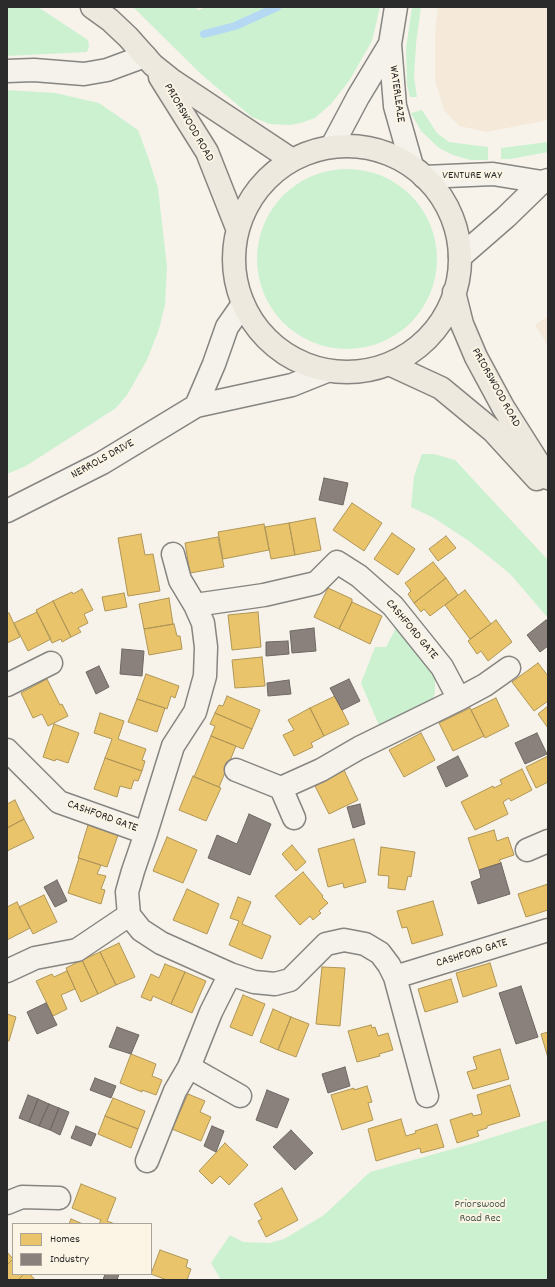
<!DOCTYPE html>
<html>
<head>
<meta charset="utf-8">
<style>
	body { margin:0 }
	#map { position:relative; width:555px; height:1287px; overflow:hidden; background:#f7f3ea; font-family:Dekko,sans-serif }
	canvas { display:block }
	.frame { position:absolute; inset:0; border:8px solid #2b2b2b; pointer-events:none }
	.legend { position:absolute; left:12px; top:1223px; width:140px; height:52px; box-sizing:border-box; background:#fcf5e5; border:1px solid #a8a49b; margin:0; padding:5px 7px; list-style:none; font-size:12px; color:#2b2b2b }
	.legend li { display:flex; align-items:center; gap:8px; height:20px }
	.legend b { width:20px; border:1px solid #a8a49b }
</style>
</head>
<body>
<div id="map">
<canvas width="555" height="1287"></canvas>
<div class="frame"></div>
<ul class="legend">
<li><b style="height:11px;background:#e9c46a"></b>Homes</li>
<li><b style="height:11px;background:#8a817c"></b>Industry</li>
</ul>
</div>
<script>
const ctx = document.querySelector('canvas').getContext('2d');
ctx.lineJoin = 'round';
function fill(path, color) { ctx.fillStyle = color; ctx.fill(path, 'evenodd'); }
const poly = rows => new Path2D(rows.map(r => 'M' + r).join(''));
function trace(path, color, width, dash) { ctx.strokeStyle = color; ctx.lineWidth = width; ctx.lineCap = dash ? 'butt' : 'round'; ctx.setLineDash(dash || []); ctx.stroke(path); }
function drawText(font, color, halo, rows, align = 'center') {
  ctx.font = font + ' Dekko,sans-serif'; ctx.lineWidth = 4; ctx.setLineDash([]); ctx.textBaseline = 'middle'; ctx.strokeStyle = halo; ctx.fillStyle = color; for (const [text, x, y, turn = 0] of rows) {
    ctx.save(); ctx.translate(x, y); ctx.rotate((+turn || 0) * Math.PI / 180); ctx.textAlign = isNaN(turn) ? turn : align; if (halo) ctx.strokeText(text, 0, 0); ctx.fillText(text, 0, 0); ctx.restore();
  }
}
fill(poly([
	[438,7,548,7,548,120,487,132,459,126,444,110,435,80,435,31],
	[548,316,548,346,535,325]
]), '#f5eada');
fill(poly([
	[7,7,38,7,88,40,89,46,87,52,7,56],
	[133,7,195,7,198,10,207,7,380,7,372,41,349,81,331,104,315,118,301,123,290,125,270,124,252,117,202,75],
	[412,7,421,7,416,44,414,77,417,97,410,97,407,85,406,49],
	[7,90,55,93,99,103,138,130,148,157,158,188,167,267,165,305,159,329,147,360,127,395,116,408,26,466,7,474],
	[422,110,437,133,449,142,488,147,488,160,470,160,453,155,439,148,421,131,411,113],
	[548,142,548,152,510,159,501,159,501,148],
	'257 259a90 90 0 1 1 180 0a90 90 0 1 1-180 0Z',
	[422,454,434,454,455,460,548,560,548,618,511,575,498,564,469,541,434,518,411,507,414,476],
	[396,628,432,670,435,677,435,692,433,700,427,705,380,728,361,683,375,647,386,647],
	[548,1120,548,1280,221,1280,211,1263,230,1235,243,1242,269,1243,284,1239,324,1215,370,1172,474,1143]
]), '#ccf1d1');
const homes = poly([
	[352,503,382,523,364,551,333,530,352,503],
	[315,518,321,550,295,555,289,523,315,518],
	[289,523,295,555,271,559,265,527,289,523],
	[264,524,269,550,223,559,218,532,264,524],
	[392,533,415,549,398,575,374,559,392,533],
	[141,534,145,555,153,554,160,591,128,596,118,538,141,534],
	[446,536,456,548,438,561,429,549,446,536],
	[218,537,224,567,190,573,185,543,218,537],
	[433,562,446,578,414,603,408,594,411,591,405,583,433,562],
	[446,578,458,595,430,616,424,609,421,612,414,603,446,578],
	[328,588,352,599,352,602,339,629,314,617,328,588],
	[82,589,93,610,84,614,88,623,78,628,81,632,71,637,53,601,72,592,73,594,82,589],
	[465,590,491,624,470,639,445,605,465,590],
	[124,593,127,607,105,611,102,597,124,593],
	[169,598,173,624,144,629,139,604,169,598],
	[53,601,71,637,62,642,61,639,52,643,36,610,53,601],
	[352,602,382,616,370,644,339,629,352,602],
	[37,612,51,639,28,651,14,623,37,612],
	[258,612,261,647,232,650,228,615,258,612],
	[9,613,20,637,7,643,7,614,9,613],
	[496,620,512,642,488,661,481,651,477,654,468,641,496,620],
	[174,624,177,636,180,636,182,649,149,655,144,629,174,624],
	[262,657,265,686,235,688,232,660,262,657],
	[538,663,548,676,548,701,534,711,512,682,538,663],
	[146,674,179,686,175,698,171,696,167,709,137,699,146,674],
	[47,679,60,705,62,704,68,716,48,726,42,714,33,718,21,693,47,679],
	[227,696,260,710,252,729,215,713,219,705,223,706,227,696],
	[335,696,349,724,324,736,310,708,335,696],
	[496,698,509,726,485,738,471,710,496,698],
	[137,699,165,708,157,732,128,722,137,699],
	[548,706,548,728,538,714,548,706],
	[310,708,324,736,311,743,313,747,294,756,283,735,294,730,288,720,310,708],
	[470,708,484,736,453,751,439,723,470,708],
	[100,713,124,721,118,739,146,749,142,760,145,761,142,771,105,758,112,739,94,733,100,713],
	[215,713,252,729,243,749,211,736,215,726,210,724,215,713],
	[54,724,79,733,68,763,56,759,55,761,43,757,54,724],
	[421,733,435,760,404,777,389,750,421,733],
	[211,736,236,746,219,787,194,777,211,736],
	[548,756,548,782,536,788,526,767,548,756],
	[105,758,142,771,138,781,134,780,131,789,120,786,117,797,94,789,105,758],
	[343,768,358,800,329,814,313,782,343,768],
	[522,769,532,790,511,801,509,798,503,802,508,814,475,830,461,802,493,786,494,788,502,784,500,780,522,769],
	[193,776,221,788,206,821,179,810,193,776],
	[15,800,24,819,7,828,7,804,15,800],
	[24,819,34,838,7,851,7,828,24,819],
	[88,825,118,835,107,867,78,858,88,825],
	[494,830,497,841,508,837,514,855,499,860,501,863,479,870,468,838,494,830],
	[167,837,197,850,183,883,153,871,167,837],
	[354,839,366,882,344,888,343,883,328,887,318,849,354,839],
	[292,845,306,862,296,871,282,854,292,845],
	[381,847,415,852,411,877,408,876,405,890,388,888,389,876,378,875,381,847],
	[79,858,101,865,97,874,106,876,101,889,105,890,101,904,68,893,79,858],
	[303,872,323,896,322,897,328,903,319,911,321,913,313,920,310,916,300,925,275,896,303,872],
	[548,884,548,910,526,917,518,894,548,884],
	[187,889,219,904,207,934,173,920,187,889],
	[44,895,57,922,33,934,19,907,44,895],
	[238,897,251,902,242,924,271,936,262,959,229,945,239,921,230,918,238,897],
	[433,901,443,935,412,944,407,927,402,928,397,911,433,901],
	[17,902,30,928,7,940,7,907,17,902],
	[119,943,135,977,116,985,100,952,119,943],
	[100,952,116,985,98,994,82,960,100,952],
	[82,960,98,994,81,1002,66,968,82,960],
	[490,963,497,986,463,997,456,973,490,963],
	[165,964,185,972,171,1004,153,996,151,1001,141,997,151,974,159,978,165,964],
	[322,967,345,968,340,1026,316,1024,322,967],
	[67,971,75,989,61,995,67,1009,53,1016,36,981,52,974,54,977,67,971],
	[185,972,206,981,192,1013,171,1004,185,972],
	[451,979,458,1002,425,1012,418,989,451,979],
	[243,995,265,1004,252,1036,230,1027,243,995],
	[273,1009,291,1017,278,1050,260,1042,273,1009],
	[7,1014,16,1017,9,1041,7,1041,7,1014],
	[291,1017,309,1024,296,1057,278,1050,291,1017],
	[371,1025,372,1028,375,1027,378,1036,388,1033,393,1050,379,1054,380,1056,357,1062,348,1031,371,1025],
	[548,1032,548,1058,541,1034,548,1032],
	[500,1049,509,1079,473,1089,467,1072,477,1069,473,1057,500,1049],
	[131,1054,156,1064,152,1076,162,1080,156,1095,142,1090,142,1092,120,1083,131,1054],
	[510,1085,520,1116,487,1126,487,1128,477,1131,479,1136,457,1143,450,1120,472,1113,473,1116,482,1114,477,1095,510,1085],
	[367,1086,372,1102,368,1103,373,1120,342,1130,331,1095,354,1088,354,1090,367,1086],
	[188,1094,205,1101,200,1112,211,1117,201,1141,172,1129,188,1094],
	[113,1098,145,1111,138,1129,105,1116,113,1098],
	[105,1116,138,1129,131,1148,98,1134,105,1116],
	[401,1119,406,1136,416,1133,415,1131,437,1124,444,1147,421,1153,420,1148,376,1161,368,1129,401,1119],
	[225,1143,248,1165,229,1185,220,1176,212,1184,199,1171,225,1143],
	[81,1184,116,1198,107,1221,115,1224,99,1224,101,1220,72,1208,81,1184],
	[282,1188,298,1220,266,1237,258,1221,262,1219,254,1204,282,1188],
	[71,1219,83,1224,69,1224,71,1219],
	[160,1250,188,1260,186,1267,191,1269,187,1280,167,1280,151,1274,160,1250],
	[7,1252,13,1259,7,1265,7,1252],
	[13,1259,13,1274,24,1274,18,1280,7,1280,7,1265,13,1259],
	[24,1274,30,1274,35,1280,18,1280,24,1274]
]);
fill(homes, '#e9c46a');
trace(homes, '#b09657', 1);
const industry = poly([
	[324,478,348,483,343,505,319,500,324,478],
	[546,620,548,622,548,646,540,652,527,635,546,620],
	[314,628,316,651,292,653,290,631,314,628],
	[288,641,289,654,266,656,266,642,288,641],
	[122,649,144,651,142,676,120,674,122,649],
	[99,666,109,687,96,694,86,672,99,666],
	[349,679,360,701,342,710,330,688,349,679],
	[289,680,291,694,268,696,267,683,289,680],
	[537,733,547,754,525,764,515,743,537,733],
	[458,756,468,776,446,787,437,767,458,756],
	[360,804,365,824,353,828,347,807,360,804],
	[249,814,271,824,250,875,208,858,217,835,237,844,249,814],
	[501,863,510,894,478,904,471,882,481,878,479,870,501,863],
	[57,880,67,901,55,907,44,887,57,880],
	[521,986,538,1037,516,1044,499,993,521,986],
	[46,1003,57,1025,37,1034,27,1012,46,1003],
	[117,1027,139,1035,131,1054,109,1047,117,1027],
	[345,1067,350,1086,328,1093,322,1074,345,1067],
	[95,1078,116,1086,111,1098,90,1090,95,1078],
	[267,1090,289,1099,277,1128,256,1120,267,1090],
	[28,1095,38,1099,29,1122,19,1118,28,1095],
	[38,1099,49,1104,39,1126,29,1122,38,1099],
	[49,1104,59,1108,50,1130,39,1126,49,1104],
	[59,1108,69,1112,60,1135,50,1130,59,1108],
	[76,1126,96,1134,91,1146,71,1138,76,1126],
	[212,1126,224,1131,216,1152,204,1146,212,1126],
	[291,1130,313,1153,295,1170,273,1147,291,1130],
	[105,1274,119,1274,117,1280,103,1280,105,1274]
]);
fill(industry, '#8a817c');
trace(industry, '#6e6764', 1);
trace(poly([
	[204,34,235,26,277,7]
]), '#b5d9f3', 8);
const minor = poly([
	[396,7,390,44,395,106,412,166],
	[7,71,34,70,84,74,107,70,145,56],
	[332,146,358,97,390,44],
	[196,406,214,364,227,327,243,304],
	[7,511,102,463,196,406,292,385,327,371],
	[195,605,264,595,316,583,337,562,359,576,393,606,442,667,459,699,485,685,509,668],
	[7,685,51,663],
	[7,750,59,802,146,833],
	[236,770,281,788,321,770,359,748,459,699],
	[281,788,294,818],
	[527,850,548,841],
	[7,971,35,958,77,950,129,915],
	[230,974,254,982,275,984,290,980,326,944,344,940,365,944,380,953,389,965,395,977,548,930],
	[395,977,427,1096],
	[189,1067,240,1096],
	[147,1161,175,1091,189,1067,211,1012,230,974,161,943,141,930,129,915,127,892,133,871,146,833,173,746,195,712,205,676,206,647,203,623,195,605,180,580,173,554],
	[7,1203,22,1197,59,1198]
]);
const tertiary = poly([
	[424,177,493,174,542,182,548,180],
	[460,257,506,217,542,182]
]);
const primary = poly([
	[92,7,110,20,128,37,153,65,173,81,292,160],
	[160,77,207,152,237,228],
	'234 259a113 113 0 1 1 226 0a113 113 0 1 1-226 0Z',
	[454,292,462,324,476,357,503,407,548,478],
	[389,364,441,388,493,431,537,479]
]);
trace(minor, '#878581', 25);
trace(tertiary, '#878581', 25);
trace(primary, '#878581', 25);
trace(minor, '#f5f2ec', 22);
trace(tertiary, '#f5f2ec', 22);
trace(primary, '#eee9df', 22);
drawText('12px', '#2b2b2b', '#fcf5e5', [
	["WATERLEAZE",396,94,82],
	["PRIORSWOOD ROAD",188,123,60],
	["VENTURE WAY",472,176],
	["PRIORSWOOD ROAD",495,388,61],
	["NERROLS DRIVE",103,460,-29],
	["CASHFORD GATE",411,630,50],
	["CASHFORD GATE",102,817,20],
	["CASHFORD GATE",472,954,-17]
]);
drawText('12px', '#4a5c4f', '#fcf5e5', [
	["Priorswood",480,1205],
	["Road Rec",480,1219]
]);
</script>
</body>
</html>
